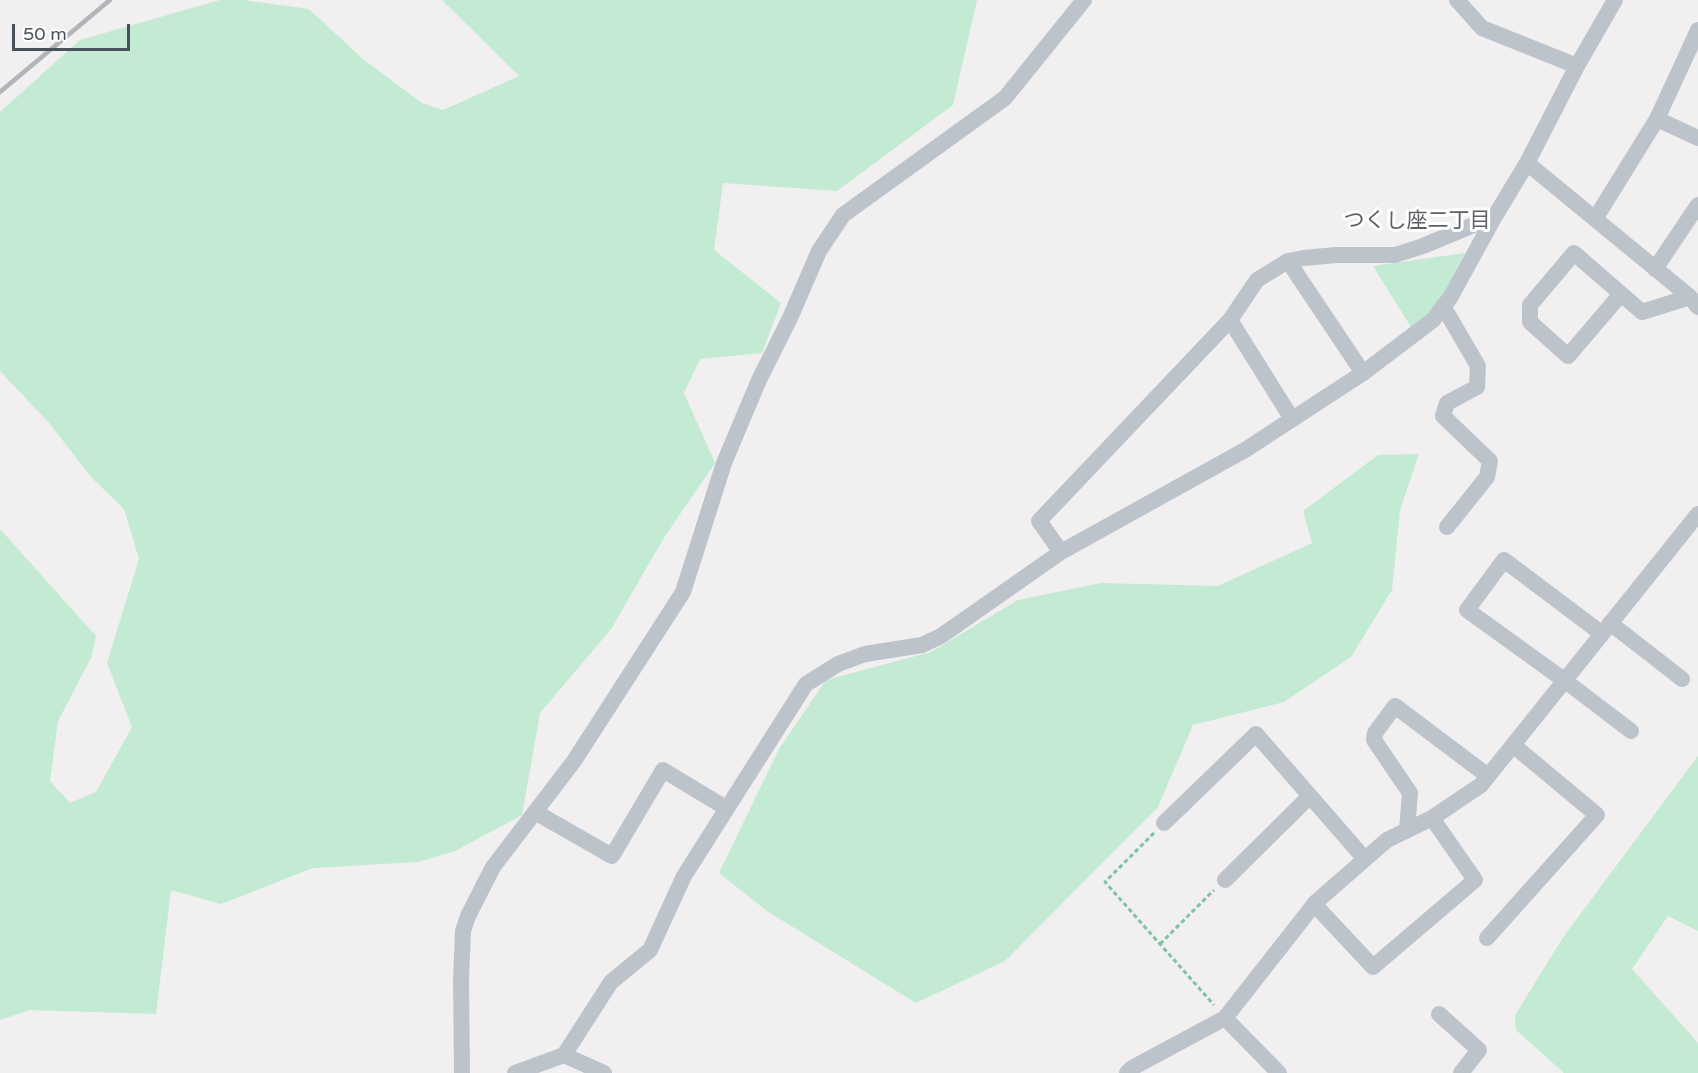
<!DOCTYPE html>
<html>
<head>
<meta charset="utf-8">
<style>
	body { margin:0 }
	#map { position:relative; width:1698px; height:1073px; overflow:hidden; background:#f1efef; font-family:"Varela Round",sans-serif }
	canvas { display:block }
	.scale { position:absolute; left:12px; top:24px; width:118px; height:27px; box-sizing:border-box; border:3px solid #49525a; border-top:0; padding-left:8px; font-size:18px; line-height:21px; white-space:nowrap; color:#49525a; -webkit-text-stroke:4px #fff; paint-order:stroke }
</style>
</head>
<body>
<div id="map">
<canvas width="1698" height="1073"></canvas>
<div class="scale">50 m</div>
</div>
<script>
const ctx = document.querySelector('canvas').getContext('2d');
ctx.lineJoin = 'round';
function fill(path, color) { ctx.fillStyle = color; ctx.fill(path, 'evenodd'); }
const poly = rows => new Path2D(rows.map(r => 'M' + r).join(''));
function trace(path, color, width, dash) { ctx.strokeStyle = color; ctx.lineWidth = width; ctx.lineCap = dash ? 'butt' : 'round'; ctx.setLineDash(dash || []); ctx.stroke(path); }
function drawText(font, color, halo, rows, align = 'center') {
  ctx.font = font + ' "Varela Round","Noto Sans JP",sans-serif'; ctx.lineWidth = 6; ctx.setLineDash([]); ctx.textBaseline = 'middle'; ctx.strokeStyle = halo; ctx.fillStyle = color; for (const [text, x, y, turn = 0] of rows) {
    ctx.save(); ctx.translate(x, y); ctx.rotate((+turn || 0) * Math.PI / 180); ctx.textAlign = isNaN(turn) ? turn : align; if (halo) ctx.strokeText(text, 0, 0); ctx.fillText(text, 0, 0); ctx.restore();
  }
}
fill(poly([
	[220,0,243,0,309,9,364,60,422,103,443,110,519,76,442,0,977,0,953,105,837,191,723,183,714,250,781,303,762,353,700,359,684,393,715,463,665,536,611,629,540,713,522,815,455,851,418,862,313,868,221,904,171,890,156,1014,30,1010,0,1020,0,529,96,636,91,658,58,721,50,781,70,803,96,792,132,727,107,663,139,559,124,509,91,477,50,424,0,371,0,112,80,40],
	[1465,253,1442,297,1430,313,1411,327,1373,266],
	[1419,454,1400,510,1392,590,1351,657,1284,702,1193,725,1158,807,1005,961,916,1003,767,911,719,873,779,749,826,680,931,652,1018,600,1101,583,1218,586,1312,543,1303,511,1378,455],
	[1698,756,1698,931,1668,916,1632,969,1698,1043,1698,1073,1564,1073,1516,1030,1515,1015,1564,936]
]), '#c3ead3');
trace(poly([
	[1154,833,1105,882,1214,1005],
	[1160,944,1214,890]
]), '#7ec4a4', 3, [4.5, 3]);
trace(poly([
	[1457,0,1482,28,1577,66],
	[1657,119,1698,138],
	[1527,163,1690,297,1698,307],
	[1595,219,1657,119,1698,30],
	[1288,261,1363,373],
	[1655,269,1698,205],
	[1621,294,1568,356,1530,322,1530,305,1574,253,1642,312,1690,297],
	[1443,306,1478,366,1477,387,1447,403,1443,416,1490,461,1487,477,1447,527],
	[1230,320,1292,419],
	[1061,552,1039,521,1230,320,1257,280,1288,261,1304,258,1336,255,1395,255,1423,246,1495,216],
	[1610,623,1682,679],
	[1601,633,1504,560,1467,610,1564,680,1631,731],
	[535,812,612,856,663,770,726,808],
	[1164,823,1256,734,1364,858],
	[1407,830,1410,793,1374,740,1375,733,1395,706,1488,776],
	[1225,880,1310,796],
	[1314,904,1373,967,1475,880,1432,818],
	[1487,938,1597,815,1513,745],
	[1439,1014,1479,1050,1461,1073],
	[1225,1018,1279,1073],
	[564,1055,604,1073],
	[462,1073,461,979,463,931,468,916,493,867,574,761,683,592,724,463,759,380,790,318,819,251,843,215,1005,98,1084,0],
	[515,1073,564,1055,611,982,650,950,684,876,806,684,838,664,865,654,922,645,941,636,1061,552,1245,450,1363,373,1433,320,1450,298,1495,216,1527,163,1577,66,1615,0],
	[1127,1073,1132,1068,1225,1018,1316,902,1387,840,1432,818,1481,785,1698,514]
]), '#bcc3ca', 16);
trace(poly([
	[0,92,110,0]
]), '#b2b4b9', 4.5);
drawText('21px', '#5c5f63', '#fff', [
	["つくし座二丁目",1417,221]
]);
</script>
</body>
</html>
